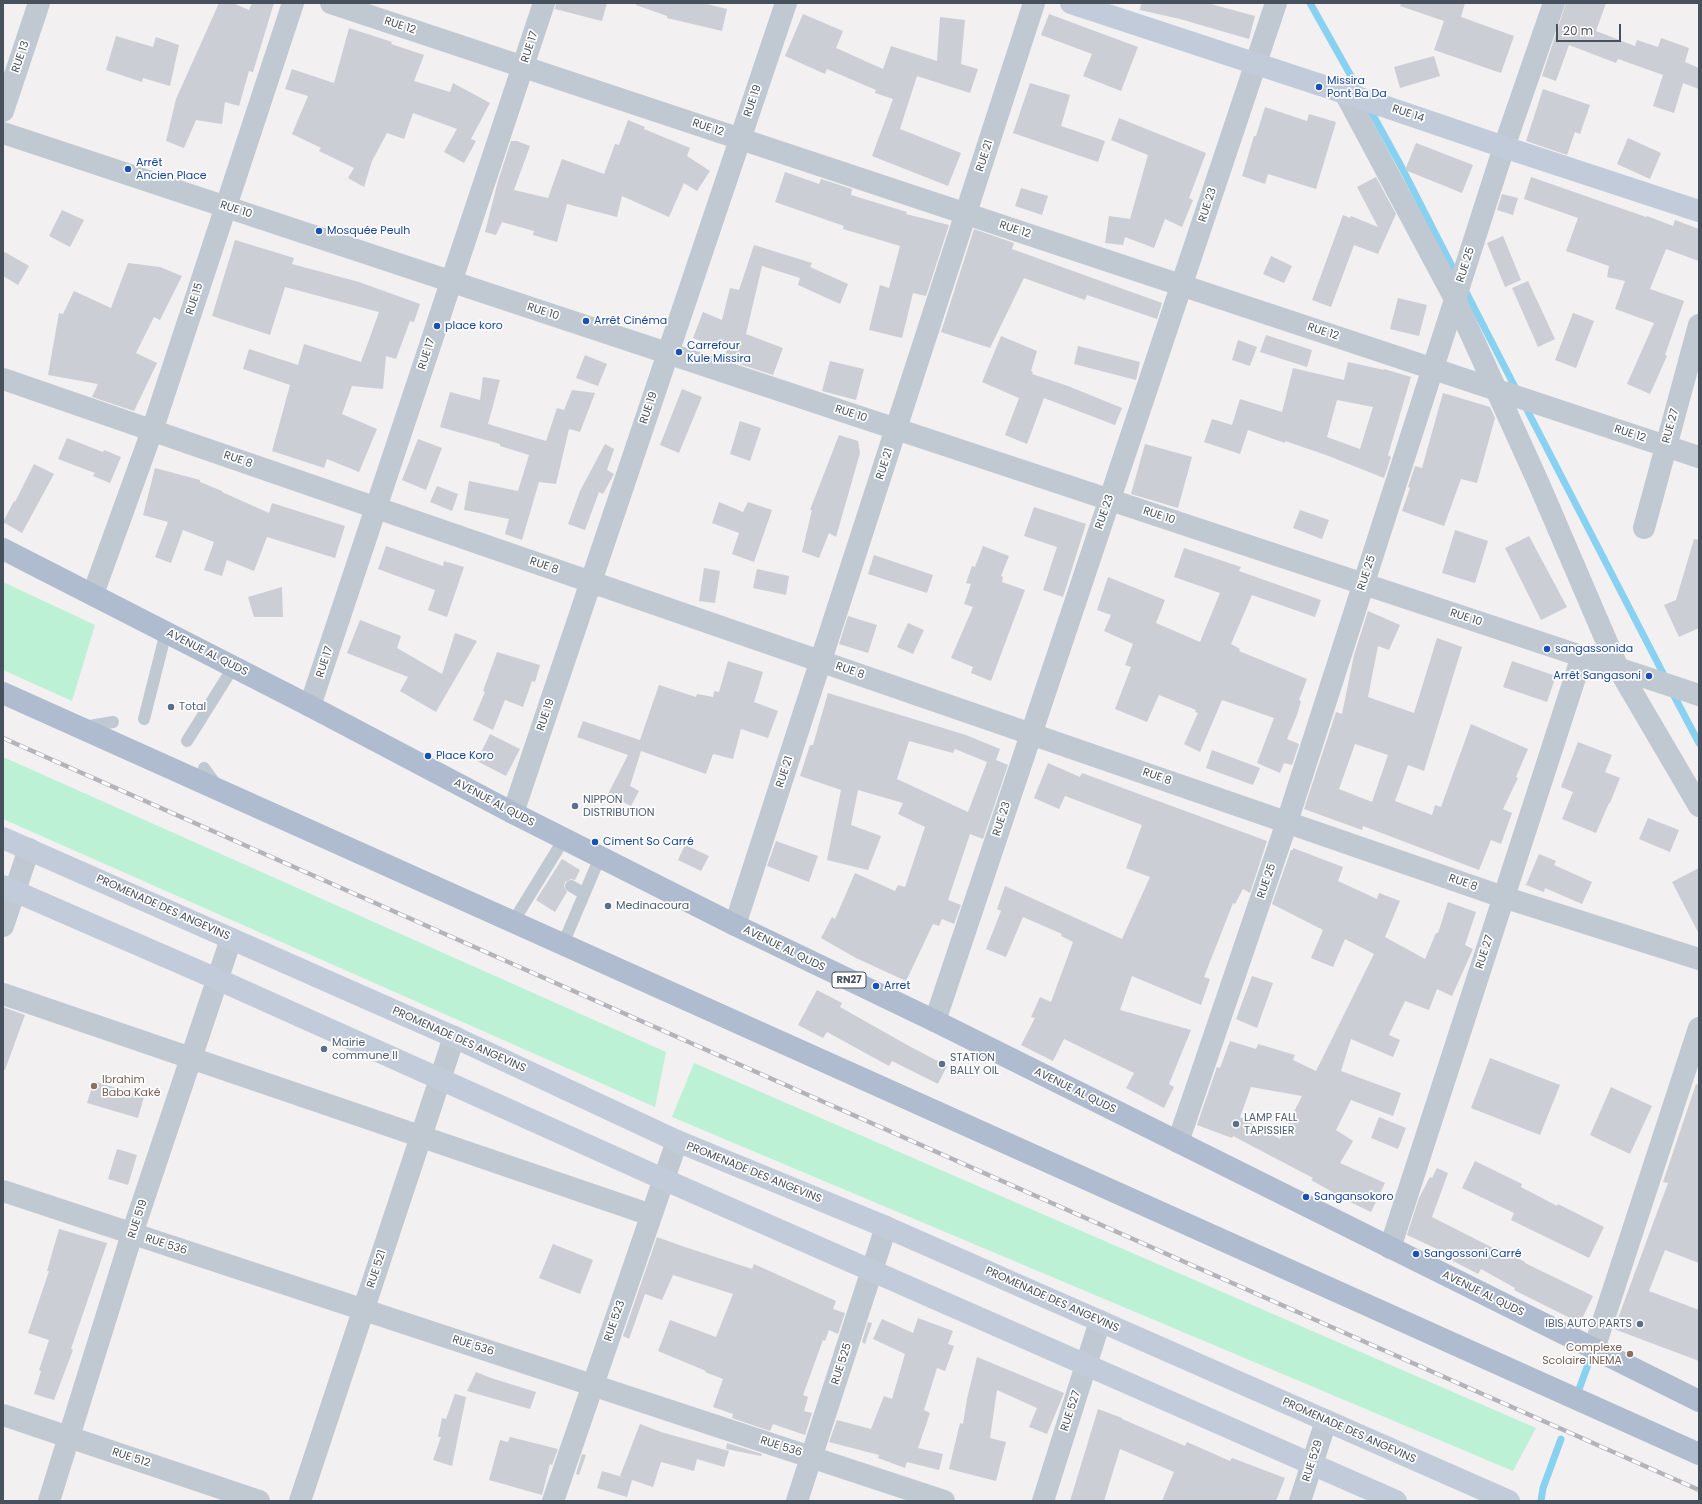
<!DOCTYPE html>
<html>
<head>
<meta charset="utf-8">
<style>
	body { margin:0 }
	#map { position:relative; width:1702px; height:1504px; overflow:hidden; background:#f2f0f0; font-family:Poppins,sans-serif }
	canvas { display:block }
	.frame { position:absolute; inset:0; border:4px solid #47515e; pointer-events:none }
	.scale { position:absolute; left:1556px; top:24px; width:65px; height:18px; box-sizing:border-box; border:2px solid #47515e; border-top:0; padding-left:5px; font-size:12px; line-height:14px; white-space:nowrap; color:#47515e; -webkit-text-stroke:3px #fff; paint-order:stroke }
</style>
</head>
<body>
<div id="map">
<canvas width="1702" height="1504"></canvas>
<div class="frame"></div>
<div class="scale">20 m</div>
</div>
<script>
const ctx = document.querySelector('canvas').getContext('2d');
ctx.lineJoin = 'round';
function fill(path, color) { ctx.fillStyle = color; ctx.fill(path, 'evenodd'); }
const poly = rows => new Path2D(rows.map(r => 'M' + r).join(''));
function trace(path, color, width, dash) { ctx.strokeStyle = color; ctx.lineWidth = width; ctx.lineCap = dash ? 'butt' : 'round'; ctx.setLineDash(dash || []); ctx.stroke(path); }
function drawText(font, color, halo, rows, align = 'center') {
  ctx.font = font + ' Poppins,sans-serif'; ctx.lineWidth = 3.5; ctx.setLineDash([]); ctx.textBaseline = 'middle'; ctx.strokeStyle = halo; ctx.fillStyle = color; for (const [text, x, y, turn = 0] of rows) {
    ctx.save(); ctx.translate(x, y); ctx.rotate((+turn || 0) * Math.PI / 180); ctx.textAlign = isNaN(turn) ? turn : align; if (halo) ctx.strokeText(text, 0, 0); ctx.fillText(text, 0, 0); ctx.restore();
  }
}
fill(poly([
	[3,582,95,625,72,701,3,670],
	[3,757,666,1052,655,1107,3,819],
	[694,1063,1536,1428,1513,1471,672,1117]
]), '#bdf1d6');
trace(poly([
	[1310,3,1360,92],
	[1368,106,1401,166,1457,276],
	[1464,288,1517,391],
	[1524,404,1666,679],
	[1672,692,1699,743],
	[1578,1392,1589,1362],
	[1541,1501,1543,1488,1561,1439]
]), '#88d1f0', 7);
fill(poly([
	[219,3,233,3,249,10,252,3,274,3,253,72,249,71,239,106,225,102,222,124,196,120,184,148,166,141,176,99],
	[556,3,607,3,602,21,555,9],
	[636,3,703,3,727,9,722,31,667,18,667,16,636,5],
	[1141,3,1207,3,1255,16,1249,39,1180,19,1140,10],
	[1401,3,1465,3,1461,17,1514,36,1501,73,1434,50,1444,21,1400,6],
	[1566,3,1606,3,1596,31,1635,46,1637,40,1658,47,1661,38,1689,48,1685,62,1699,68,1699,89,1683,83,1674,113,1653,106,1663,75,1618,59,1616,63,1569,45,1556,81,1542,76],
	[803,14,843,31,836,48,883,69,891,46,937,61,940,17,965,20,961,64,978,69,970,93,917,76,900,129,961,153,948,186,872,156,893,99,875,93,876,90,827,69,825,74,785,56],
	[1049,14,1138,47,1121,91,1083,76,1092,54,1041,35],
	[349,28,392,42,391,44,424,55,414,81,450,92,453,83,490,103,471,139,476,141,464,163,444,152,457,129,413,113,404,139,387,133,372,161,364,187,348,178,354,168,319,151,321,148,292,134,308,96,285,89,292,69,334,83],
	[116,36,153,47,156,37,179,45,170,86,143,78,142,82,106,70],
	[1434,56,1440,76,1400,88,1394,67],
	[1030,83,1070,95,1061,126,1105,141,1098,162,1013,133],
	[1543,89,1590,105,1580,134,1575,132,1567,155,1526,141],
	[1265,107,1307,121,1309,114,1336,122,1316,189,1268,174,1265,184,1242,176,1254,136,1256,136],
	[1119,118,1206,153,1189,198,1193,200,1182,227,1165,219,1154,248,1125,237,1123,245,1105,243,1109,216,1130,219,1148,155,1111,140],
	[628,120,645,127,644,129,690,148,687,156,710,171,697,191,684,183,669,217,622,196,617,217,567,204,557,242,533,235,534,231,502,222,496,235,485,232,498,181,511,141,517,141,530,146,514,190,548,198,562,159,604,174,615,144,619,145],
	[1628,138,1661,153,1650,179,1617,164],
	[1416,143,1473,165,1462,193,1405,170],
	[785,172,819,184,821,179,852,189,851,195,907,212,906,214,949,225,926,296,913,293,902,338,869,330,880,285,889,288,900,246,843,229,844,226,775,202],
	[1376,177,1396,214,1378,254,1354,245,1331,307,1312,300,1343,215,1350,218,1351,216,1378,227,1357,187],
	[1531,177,1646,217,1647,216,1673,226,1675,220,1699,229,1699,261,1666,249,1650,289,1684,301,1665,355,1667,356,1650,394,1627,384,1654,323,1615,309,1625,281,1607,277,1609,266,1566,251,1578,218,1524,199],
	[1021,188,1048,196,1042,215,1015,206],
	[1502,194,1518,198,1513,215,1497,210],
	[62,210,84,220,70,247,49,236],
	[974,229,1014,243,1012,249,1162,303,1157,319,1087,295,1085,300,1024,278,990,348,941,332],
	[1503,236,1521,280,1505,287,1487,243],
	[235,240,294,258,292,264,359,282,420,304,414,322,410,321,396,359,386,356,383,389,352,386,342,414,377,429,359,472,327,459,324,468,272,451,290,385,243,369,249,349,298,365,304,344,361,362,379,312,285,287,270,335,212,316],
	[754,245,812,263,810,267,848,284,840,304,798,285,800,278,762,266,746,334,783,348,773,375,724,359,726,351,693,338,703,312,722,320,730,288,739,290],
	[3,251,29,266,18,285,3,276],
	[1271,256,1292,266,1284,283,1263,274],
	[128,263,160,267,182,276,160,320,154,317,136,353,157,363,134,411,92,397,98,384,48,375,59,313,63,314,74,291,111,308],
	[1528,281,1555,339,1538,347,1512,288],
	[1398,298,1427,305,1419,336,1390,329],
	[1573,313,1594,321,1576,368,1555,360],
	[1266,335,1312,350,1307,367,1260,352],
	[1001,336,1037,351,1031,371,1033,372,1032,374,1068,386,1122,408,1115,425,1044,398,1027,444,1005,435,1019,398,982,382],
	[1238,340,1257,347,1250,366,1232,360],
	[1078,346,1140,362,1136,380,1074,364],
	[585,355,607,364,598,386,576,378],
	[830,361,864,369,856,400,822,391],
	[1348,362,1384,370,1384,369,1411,377,1388,455,1391,457,1384,478,1326,455,1285,441,1285,443,1248,430,1240,454,1204,442,1212,419,1232,425,1240,399,1282,412,1293,368,1344,380],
	[1337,400,1373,407,1360,449,1327,437],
	[483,377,500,380,488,424,546,441,557,408,564,410,572,390,595,393,580,432,569,429,556,484,539,482,522,540,505,534,509,519,464,510,469,481,518,491,529,455,500,446,500,444,440,427,450,392,480,400],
	[682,389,702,397,679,453,660,445],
	[1443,393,1490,407,1495,418,1477,483,1461,479,1444,526,1402,511,1410,488,1408,487,1415,466,1422,468],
	[740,421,761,428,750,461,730,454],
	[839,435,858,441,860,453,836,537,829,533,819,558,802,552,812,510,810,510],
	[67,438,103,452,104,450,121,457,110,483,93,476,95,473,58,459],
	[418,439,442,448,426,490,402,480],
	[605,444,614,449,607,470,614,474,603,494,599,492,585,530,568,524,580,491],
	[1145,444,1192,457,1178,508,1131,494],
	[34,464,54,474,22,533,3,522,14,501,15,502],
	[155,468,200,480,200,482,222,491,222,492,269,513,272,503,345,526,335,558,267,537,254,571,227,560,222,576,204,570,214,542,183,530,171,563,155,557,168,522,143,515],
	[437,486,458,494,452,511,430,502],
	[719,502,743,512,748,502,772,510,754,562,732,554,739,533,712,523],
	[1034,507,1086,524,1063,597,1043,590,1057,547,1024,536],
	[1300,510,1329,520,1322,539,1293,528],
	[1455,530,1488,541,1475,583,1442,573],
	[1529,536,1567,607,1541,620,1505,548],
	[1694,539,1699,540,1699,628,1679,637,1664,605,1676,600],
	[386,546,443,566,444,561,464,567,447,617,428,610,435,590,378,569],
	[983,546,1009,556,1001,576,1003,577,1002,582,1025,590,991,681,971,673,973,667,951,658,973,607,964,604,971,584,966,583,972,566,975,567],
	[1184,548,1241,567,1239,571,1321,600,1315,617,1252,595,1231,644,1240,649,1239,651,1307,679,1299,700,1301,701,1297,715,1287,739,1299,744,1292,765,1284,763,1280,773,1257,763,1274,718,1222,700,1200,752,1184,744,1198,713,1195,712,1196,710,1159,695,1147,722,1115,709,1131,667,1125,665,1133,644,1104,631,1111,615,1097,610,1108,577,1165,600,1156,623,1200,642,1220,593,1174,577],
	[874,555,933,575,927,593,868,574],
	[704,568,720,571,715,603,699,601],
	[757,569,789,576,786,595,753,588],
	[282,587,283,617,254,617,248,597],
	[1368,611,1400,625,1389,650,1378,646,1368,697,1414,713,1437,638,1462,647,1424,771,1408,765,1395,801,1432,815,1435,805,1441,807,1471,724,1528,749,1516,777,1518,778,1503,809,1512,813,1501,844,1491,840,1479,870,1363,826,1362,830,1304,809,1336,712,1342,714,1354,655],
	[1355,744,1388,755,1372,802,1339,789],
	[848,616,877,625,868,653,839,644],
	[360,620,401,636,397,648,442,674,455,633,477,641,436,712,400,691,408,677,347,653],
	[908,623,924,630,913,654,897,647],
	[497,652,540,665,535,682,532,681,523,707,505,700,493,730,473,720,485,692,483,691],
	[728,661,763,672,754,702,778,711,768,738,741,729,733,759,713,754,706,774,641,751,630,786,639,791,631,806,608,794,628,755,577,737,583,721,640,740,659,685,696,697,697,694,713,697,714,691,719,692],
	[1512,661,1556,676,1547,702,1503,687],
	[828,693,966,735,1000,749,996,760,1008,765,983,839,970,834,948,900,961,905,954,924,942,919,939,926,933,924,906,981,856,958,821,938,832,917,835,919,855,873,895,891,898,885,905,887,925,827,898,814,903,803,858,790,851,825,881,836,868,870,827,860,841,790,800,776,810,745,813,745],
	[909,741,953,753,955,749,987,762,968,812,897,779],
	[490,734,520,749,506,776,477,761],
	[1578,742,1612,755,1605,772,1620,778,1610,803,1609,803,1596,833,1562,819,1573,792,1561,787],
	[1212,750,1260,768,1253,785,1206,768],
	[1048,763,1080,777,1082,773,1267,841,1250,893,1243,889,1235,904,1233,903,1204,977,1210,979,1201,1005,1132,976,1120,1010,1191,1030,1169,1084,1174,1087,1164,1108,1126,1088,1134,1073,1064,1039,1053,1061,1021,1045,1035,1018,1031,1017,1040,997,1051,1002,1073,942,1061,936,1062,934,1023,917,1006,957,986,949,1001,911,997,909,1005,886,1122,939,1150,877,1126,868,1142,825,1065,796,1059,809,1034,798],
	[1648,818,1679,830,1670,852,1639,839],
	[776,841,818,856,809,882,767,866],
	[685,845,709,856,701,871,678,860],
	[1293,848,1343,867,1338,881,1377,899,1379,893,1400,901,1385,937,1425,959,1436,933,1438,933,1448,902,1476,912,1465,945,1473,949,1452,996,1437,989,1429,1010,1405,1001,1389,1035,1400,1040,1393,1057,1351,1039,1341,1071,1401,1093,1393,1116,1351,1100,1336,1130,1353,1141,1340,1163,1385,1183,1371,1212,1352,1203,1311,1180,1313,1178,1233,1136,1232,1138,1197,1125,1217,1067,1220,1068,1230,1041,1256,1049,1258,1044,1295,1055,1293,1060,1316,1071,1374,954,1345,939,1333,967,1311,958,1323,930,1272,904,1291,850,1293,850],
	[1251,1087,1302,1096,1280,1139,1240,1117],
	[1539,854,1556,861,1554,865,1592,882,1582,904,1545,888,1544,892,1526,885],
	[562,859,580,870,575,880,571,879,565,882,564,886,567,892,555,912,536,900],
	[1699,868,1699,934,1672,882],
	[1252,976,1273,983,1257,1028,1236,1019],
	[817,990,842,1003,840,1007,909,1046,947,1066,938,1084,892,1061,889,1066,827,1032,823,1038,798,1025],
	[3,1007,25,1015,5,1070,3,1070],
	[1490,1058,1560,1085,1540,1135,1471,1108],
	[94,1081,144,1097,138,1118,87,1103],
	[1696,1084,1699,1085,1699,1263,1665,1250,1649,1291,1699,1310,1699,1361,1614,1329,1668,1183,1663,1182],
	[1611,1087,1652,1106,1630,1154,1590,1135],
	[1379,1117,1406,1128,1398,1149,1371,1138],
	[117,1149,137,1155,128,1185,108,1179],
	[1475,1161,1522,1184,1521,1187,1557,1206,1558,1204,1604,1227,1589,1258,1511,1220,1514,1213,1462,1188],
	[1437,1168,1448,1173,1432,1217,1495,1249,1496,1247,1525,1262,1525,1263,1593,1296,1580,1323,1514,1290,1515,1288,1481,1269,1478,1274,1436,1252,1437,1249,1407,1235,1419,1198,1430,1177,1432,1178],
	[59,1229,107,1243,71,1349,73,1350,54,1400,34,1394,41,1371,39,1370,49,1340,28,1333,49,1271,47,1271],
	[657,1237,685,1247,752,1269,754,1264,836,1301,833,1309,845,1313,838,1334,829,1330,825,1341,823,1340,803,1395,808,1397,804,1411,812,1413,805,1435,773,1424,770,1431,732,1418,733,1414,713,1407,723,1379,705,1372,706,1371,658,1351,670,1320,716,1337,733,1294,673,1275,662,1300,645,1294,629,1339,623,1336],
	[553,1244,593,1260,580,1294,539,1278],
	[918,1318,953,1331,948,1344,954,1346,945,1371,937,1368,924,1410,930,1413,918,1448,943,1454,939,1470,907,1462,905,1468,878,1458,879,1455,829,1442,837,1420,871,1429,884,1396,892,1399,905,1354,873,1339,882,1319,913,1333],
	[868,1322,872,1323,865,1344,862,1342],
	[977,1357,1064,1393,1047,1434,1029,1427,1037,1408,997,1390,990,1438,1006,1442,996,1481,949,1469,960,1423,963,1424,967,1399],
	[476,1372,491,1378,536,1392,530,1409,467,1391],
	[455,1394,466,1397,452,1466,433,1460,441,1437,438,1437,442,1418,446,1419],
	[1098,1409,1122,1418,1122,1419,1185,1446,1187,1442,1230,1461,1232,1458,1285,1478,1276,1501,1162,1501,1174,1472,1120,1449,1104,1501,1070,1501],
	[640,1424,661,1432,729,1451,724,1467,697,1459,694,1471,661,1462,653,1487,632,1480,627,1497,597,1488,602,1471,626,1478,620,1476],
	[510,1437,558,1449,552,1465,550,1464,542,1495,489,1480,500,1440,508,1442],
	[727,1443,762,1454,761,1456,726,1449],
	[582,1454,586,1455,579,1475,576,1474]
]), '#ccced5');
trace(poly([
	[144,719,166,632],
	[84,727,113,722],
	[187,741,234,666],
	[204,768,217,786],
	[571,886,583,893],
	[513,922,564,839],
	[563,944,600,857]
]), '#c0c9d2', 12);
trace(poly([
	[331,3,1699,457],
	[1345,93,1455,299,1539,484,1618,668,1699,806],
	[3,111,39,3],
	[3,133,1699,695],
	[3,379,1503,897,1699,959],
	[1644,528,1699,325],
	[93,594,152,431,293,3],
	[310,706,544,3],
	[513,813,786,3],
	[735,925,1034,3],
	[3,926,29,849],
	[3,994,651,1215],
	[935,1021,1276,3],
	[1178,1142,1287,822,1504,147,1554,3],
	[3,1191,944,1501],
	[1390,1248,1582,656],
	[1594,1349,1699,1028],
	[3,1415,259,1501],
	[49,1501,132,1234,231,939],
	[300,1501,454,1037],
	[553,1501,677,1141],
	[797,1501,886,1227],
	[1043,1501,1100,1321],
	[1300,1501,1326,1421]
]), '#c0c9d2', 22);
trace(poly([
	[1071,3,1345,93,1504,147,1699,211],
	[3,838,454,1037,677,1141,886,1227,1509,1501],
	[3,886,217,979,663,1179,1396,1501]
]), '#c2cbd9', 22);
trace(poly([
	[3,549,310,706,513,813,735,925,935,1021,1699,1401],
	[3,693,1699,1454]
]), '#afbcd0', 22);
const rail = poly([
	[3,738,1699,1490]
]);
trace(rail, '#b2b4ba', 4.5);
trace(rail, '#fff', 3, [9]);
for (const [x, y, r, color] of [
	[1319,87,4,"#1a4fb4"],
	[128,169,4,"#1a4fb4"],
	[319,231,4,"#1a4fb4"],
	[586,321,4,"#1a4fb4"],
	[437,326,4,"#1a4fb4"],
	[679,352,4,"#1a4fb4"],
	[1547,649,4,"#1a4fb4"],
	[1649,676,4,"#1a4fb4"],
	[171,707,4,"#5c6f8a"],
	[428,756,4,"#1a4fb4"],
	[575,806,4,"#5c6f8a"],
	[595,842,4,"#1a4fb4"],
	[608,906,4,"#5c6f8a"],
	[876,986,4,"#1a4fb4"],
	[324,1049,4,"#5c6f8a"],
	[942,1064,4,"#5c6f8a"],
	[94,1086,4,"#8d6e63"],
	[1236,1124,4,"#5c6f8a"],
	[1306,1197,4,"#1a4fb4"],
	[1416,1254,4,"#1a4fb4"],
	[1640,1324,4,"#5c6f8a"],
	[1630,1354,4,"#8d6e63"]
]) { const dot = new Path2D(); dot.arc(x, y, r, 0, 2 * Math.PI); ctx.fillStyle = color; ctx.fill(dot); trace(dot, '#fff', 1.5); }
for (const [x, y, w] of [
	[849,980,34]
]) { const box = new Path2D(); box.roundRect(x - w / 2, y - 8, w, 16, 3); ctx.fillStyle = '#fff'; ctx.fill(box); trace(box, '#47515e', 1); }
drawText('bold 10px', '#47515e', null, [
	["RN27",849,980]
]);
drawText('11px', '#47515e', '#fff', [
	["RUE 12",400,26,18],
	["RUE 17",530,47,-72],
	["RUE 13",21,57,-71],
	["RUE 19",753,101,-71],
	["RUE 14",1408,114,19],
	["RUE 12",708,128,18],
	["RUE 21",985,156,-72],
	["RUE 23",1208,205,-72],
	["RUE 10",236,210,18],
	["RUE 12",1015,230,18],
	["RUE 25",1466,265,-72],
	["RUE 15",195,299,-72],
	["RUE 10",543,312,18],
	["RUE 12",1323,332,18],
	["RUE 17",427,354,-72],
	["RUE 19",649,408,-71],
	["RUE 10",851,414,18],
	["RUE 27",1671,426,-75],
	["RUE 12",1630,434,18],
	["RUE 8",238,460,19],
	["RUE 21",885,464,-72],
	["RUE 23",1105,512,-71],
	["RUE 10",1159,516,18],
	["RUE 8",544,566,19],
	["RUE 25",1367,573,-72],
	["RUE 10",1466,618,18],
	["AVENUE AL QUDS",207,653,27],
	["RUE 17",325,662,-72],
	["RUE 8",850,671,19],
	["RUE 19",546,715,-71],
	["RUE 21",785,772,-72],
	["RUE 8",1157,777,19],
	["AVENUE AL QUDS",494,803,28],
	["RUE 23",1002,819,-72],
	["RUE 25",1267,881,-71],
	["RUE 8",1463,883,19],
	["PROMENADE DES ANGEVINS",163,908,24],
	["AVENUE AL QUDS",784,949,26],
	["RUE 27",1485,952,-72],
	["PROMENADE DES ANGEVINS",459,1040,24],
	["AVENUE AL QUDS",1075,1091,26],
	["PROMENADE DES ANGEVINS",754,1173,22],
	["RUE 519",138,1219,-72],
	["RUE 536",166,1245,18],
	["RUE 521",377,1269,-72],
	["AVENUE AL QUDS",1483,1294,26],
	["PROMENADE DES ANGEVINS",1052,1300,24],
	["RUE 523",615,1321,-71],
	["RUE 536",473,1346,18],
	["RUE 525",842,1364,-72],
	["RUE 527",1071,1411,-72],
	["PROMENADE DES ANGEVINS",1349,1431,24],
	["RUE 536",781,1447,18],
	["RUE 512",131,1458,18],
	["RUE 529",1313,1461,-72]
]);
drawText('11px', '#164399', '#fff', [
	["Missira",1327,81],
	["Pont Ba Da",1327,94],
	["Arrêt",136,163],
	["Ancien Place",136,176],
	["Mosquée Peulh",327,231],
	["Arrêt Cinéma",594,321],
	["place koro",445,326],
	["Carrefour",687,346],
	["Kule Missira",687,359],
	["sangassonida",1555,649],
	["Arrêt Sangasoni",1641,676,"right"],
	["Place Koro",436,756],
	["Ciment So Carré",603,842],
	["Arret",884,986],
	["Sangansokoro",1314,1197],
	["Sangossoni Carré",1424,1254]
], 'left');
drawText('11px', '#4e5e75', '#fff', [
	["Total",179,707],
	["NIPPON",583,800],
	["DISTRIBUTION",583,813],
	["Medinacoura",616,906],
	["Mairie",332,1043],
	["commune II",332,1056],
	["STATION",950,1058],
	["BALLY OIL",950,1071],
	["LAMP FALL",1244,1118],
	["TAPISSIER",1244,1131],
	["IBIS AUTO PARTS",1632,1324,"right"]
], 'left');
drawText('11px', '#785e54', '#fff', [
	["Ibrahim",102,1080],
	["Baba Kaké",102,1093],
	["Complexe",1622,1348,"right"],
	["Scolaire INEMA",1622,1361,"right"]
], 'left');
</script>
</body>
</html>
